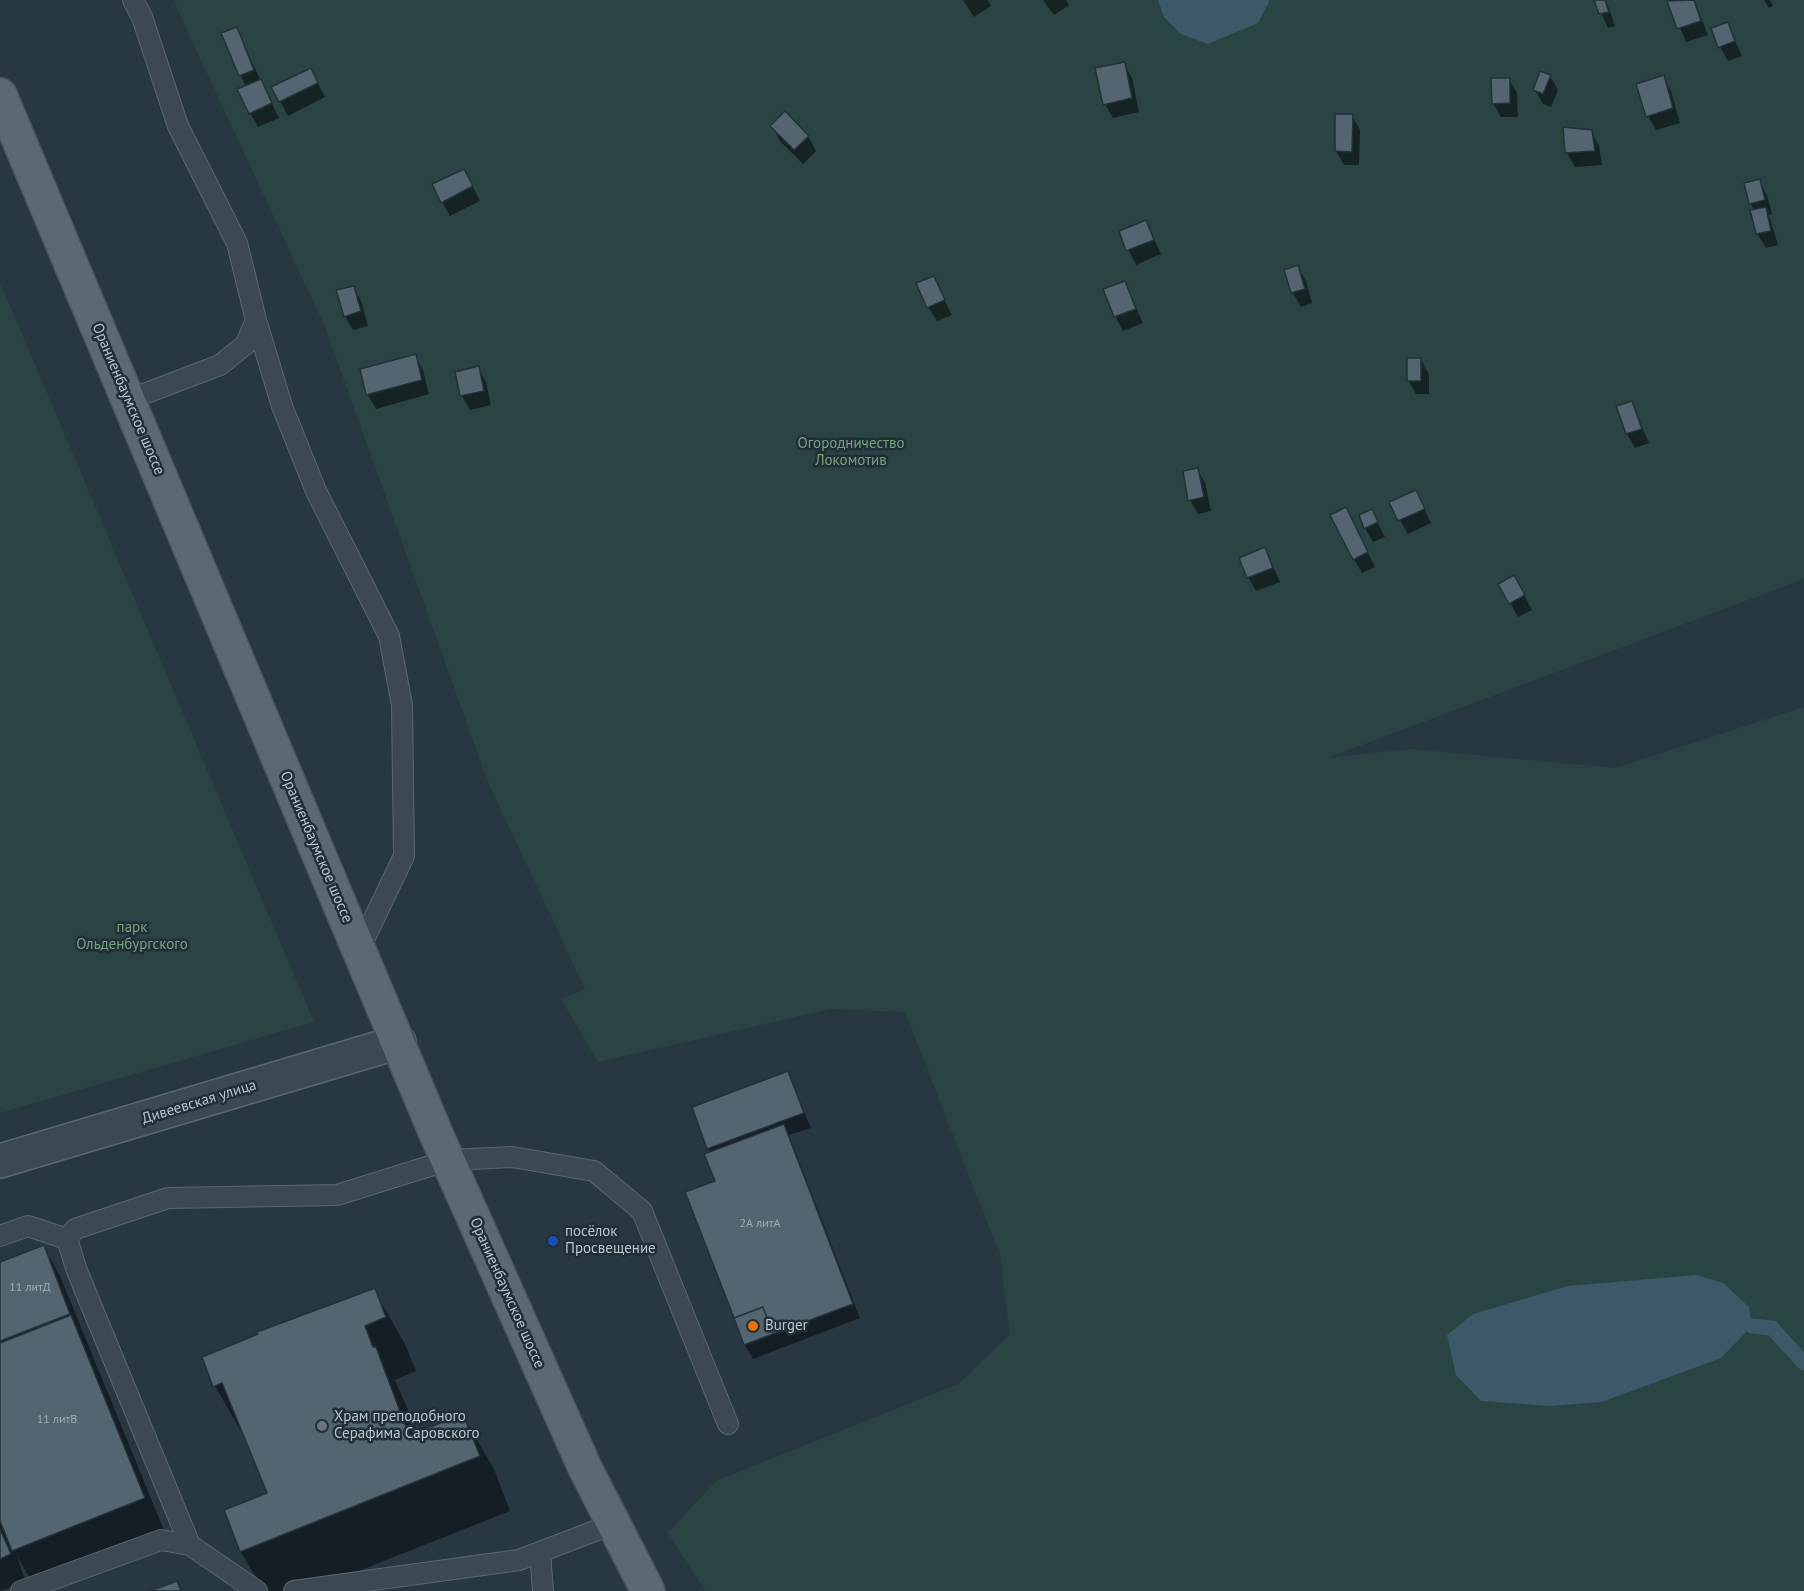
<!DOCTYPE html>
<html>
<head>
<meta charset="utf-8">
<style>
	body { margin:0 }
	canvas { display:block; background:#273843 }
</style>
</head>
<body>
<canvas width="1804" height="1591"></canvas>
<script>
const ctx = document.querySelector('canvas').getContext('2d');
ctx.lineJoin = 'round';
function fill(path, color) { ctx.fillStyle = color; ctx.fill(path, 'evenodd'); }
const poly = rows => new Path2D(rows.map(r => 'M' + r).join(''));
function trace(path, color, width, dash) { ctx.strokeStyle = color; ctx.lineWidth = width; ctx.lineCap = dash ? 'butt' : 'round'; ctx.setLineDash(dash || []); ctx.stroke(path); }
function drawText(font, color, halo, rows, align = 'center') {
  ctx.font = font + ' "PT Sans",sans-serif'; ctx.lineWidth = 5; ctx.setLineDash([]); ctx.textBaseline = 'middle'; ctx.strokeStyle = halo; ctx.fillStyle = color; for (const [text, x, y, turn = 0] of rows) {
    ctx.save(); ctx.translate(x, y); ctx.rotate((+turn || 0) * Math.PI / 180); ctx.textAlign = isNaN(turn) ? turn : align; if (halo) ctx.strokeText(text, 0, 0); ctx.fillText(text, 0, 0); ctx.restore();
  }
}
fill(poly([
	[173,0,1804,0,1804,579,1327,758,1411,749,1615,768,1804,707,1804,1591,705,1591,668,1533,716,1481,960,1383,1010,1334,1000,1255,905,1012,831,1009,598,1062,561,999,585,989,488,782,325,327],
	[0,282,314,1022,0,1113]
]), '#294442');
fill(poly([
	[1158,0,1268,0,1269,2,1258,23,1208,44,1181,34,1164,17],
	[1697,1275,1723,1283,1749,1307,1752,1326,1721,1358,1602,1402,1550,1406,1481,1401,1456,1375,1447,1335,1473,1314,1568,1286]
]), '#3c5869');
fill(poly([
	[963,0,988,0,991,6,974,17],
	[1043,0,1066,0,1069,5,1054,15],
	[1596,0,1606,0,1615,26,1608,28],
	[1674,0,1694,0,1708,35,1686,42,1669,2],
	[1764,0,1770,0,1773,6,1769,8],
	[1727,24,1742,56,1728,61,1720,47],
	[236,29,279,118,258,127,250,113,246,87,223,34],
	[1124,64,1132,78,1139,112,1113,118,1105,104],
	[311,70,325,97,288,116,273,88],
	[1550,76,1558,90,1551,107,1543,104,1535,90],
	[1663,77,1671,91,1680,123,1656,130,1648,116],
	[1509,79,1517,93,1518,117,1501,117,1493,103],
	[1352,116,1360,130,1359,165,1344,165,1336,151],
	[772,127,808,136,816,151,803,164,780,141],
	[1591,132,1599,146,1602,165,1575,167,1567,153],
	[1759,181,1767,195,1772,214,1769,215,1778,245,1766,248,1757,233,1755,211,1750,203],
	[472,185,480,201,450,216,442,202],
	[1146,222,1161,254,1136,265,1120,232],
	[1298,267,1306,281,1312,303,1301,307,1293,293,1286,271],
	[933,278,952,315,937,321,928,307],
	[1124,283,1143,323,1123,331,1115,316],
	[353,287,361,301,368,326,353,330,345,316],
	[415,356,423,370,429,394,376,409,368,395,362,370],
	[1421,360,1429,374,1429,394,1416,394,1408,380],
	[478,367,486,382,491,405,470,410,462,396,457,373],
	[1631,403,1649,443,1635,448,1627,434],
	[1197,469,1205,483,1211,511,1198,514,1190,500],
	[1423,506,1431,523,1408,534,1400,520],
	[1371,511,1385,537,1373,542,1365,528],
	[1353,523,1375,567,1362,573,1354,559],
	[1265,549,1280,582,1256,591,1248,577],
	[1500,584,1522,591,1532,610,1518,617],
	[788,1073,811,1128,789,1135,860,1318,753,1359,745,1345,687,1193,716,1182,709,1148],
	[44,1247,60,1276,168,1540,37,1591,17,1556,26,1583,0,1591,0,1264],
	[374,1290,405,1344,416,1371,395,1380,418,1433,463,1416,494,1469,510,1511,308,1591,264,1591,241,1552,226,1511,269,1494,246,1440,215,1386]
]), '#0007');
trace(poly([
	[1752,1326,1772,1328,1804,1363]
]), '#3c5869', 15);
const building = poly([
	[1594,0,1605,0,1609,12,1599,14,1594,0],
	[1694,0,1701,21,1677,29,1667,1,1694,0],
	[1728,22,1735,41,1718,48,1711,28,1728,22],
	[237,27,254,70,239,76,221,33,237,27],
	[1125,62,1132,98,1103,105,1095,68,1125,62],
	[311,68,318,83,279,102,271,87,311,68],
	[1540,71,1551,75,1543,94,1533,90,1540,71],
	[1664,75,1673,108,1646,117,1636,84,1664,75],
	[1491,78,1510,78,1510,103,1492,104,1491,78],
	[261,79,272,103,249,114,237,89,261,79],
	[785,111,809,136,794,150,770,126,785,111],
	[1335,114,1353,114,1352,152,1335,151,1335,114],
	[1563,127,1592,130,1595,151,1565,153,1563,127],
	[464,169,473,186,441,203,432,184,464,169],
	[1760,179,1765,200,1749,204,1744,183,1760,179],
	[1766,207,1771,231,1756,234,1750,210,1766,207],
	[1146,220,1154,240,1126,251,1119,231,1146,220],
	[1298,265,1305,289,1291,293,1284,270,1298,265],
	[934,276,945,300,927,308,916,283,934,276],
	[1125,281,1136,309,1114,317,1103,289,1125,281],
	[354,286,361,311,344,317,336,290,354,286],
	[416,354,422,380,366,395,360,369,416,354],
	[1407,358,1421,358,1421,381,1407,381,1407,358],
	[479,366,484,391,460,396,455,372,479,366],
	[1632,401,1642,429,1626,434,1616,406,1632,401],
	[1198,468,1204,497,1188,501,1183,471,1198,468],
	[1416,490,1425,509,1398,521,1389,502,1416,490],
	[1346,507,1368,552,1353,560,1330,515,1346,507],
	[1372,509,1378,522,1364,529,1359,515,1372,509],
	[1265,547,1273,568,1247,578,1239,558,1265,547],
	[1514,575,1525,595,1509,604,1498,584,1514,575],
	[788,1071,804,1113,707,1149,692,1107,788,1071],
	[784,1124,853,1304,773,1334,763,1307,734,1318,685,1192,715,1181,704,1154,784,1124],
	[44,1245,70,1314,0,1341,0,1262,44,1245],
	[375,1288,386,1317,365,1326,373,1347,376,1347,409,1435,463,1414,480,1456,240,1552,224,1510,267,1493,222,1383,213,1387,202,1357,258,1334,257,1332,375,1288],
	[763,1307,773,1334,744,1345,734,1318,763,1307],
	[71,1315,145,1498,12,1551,0,1521,0,1343,71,1315],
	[0,1529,11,1554,0,1559,0,1529],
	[177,1581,181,1591,150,1591,177,1581]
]);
fill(building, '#536570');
trace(building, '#22313a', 1.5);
const lane = poly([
	[256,320,282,406,316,491,389,636,402,705,404,856,359,950],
	[128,400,220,365,246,344,256,320,237,243,178,126,142,17,133,0],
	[0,1236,28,1226,67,1239],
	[190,1545,77,1271,67,1239,75,1229,168,1198,337,1195,449,1160,512,1157,594,1171,642,1211,728,1424],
	[540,1552,543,1591],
	[21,1591,161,1540,190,1545,257,1591],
	[294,1591,519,1560,613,1524]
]);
const street = poly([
	[0,1161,399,1042]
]);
const primary = poly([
	[0,95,437,1136,585,1468,648,1591]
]);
trace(lane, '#5a6770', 22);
trace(street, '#5a6770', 36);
trace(primary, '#48555f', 36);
trace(lane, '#3c4952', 20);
trace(street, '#3c4952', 33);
trace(primary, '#5a6972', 33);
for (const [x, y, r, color] of [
	[553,1241,6,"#1a4fb4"],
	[753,1326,6,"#e8710a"],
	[322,1426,6,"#6b7280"]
]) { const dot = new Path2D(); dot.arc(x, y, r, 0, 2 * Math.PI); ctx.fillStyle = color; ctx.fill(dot); trace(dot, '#202f38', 2); }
drawText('12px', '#a0acb5', null, [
	["2А литА",760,1224],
	["11 литД",30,1288],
	["11 литВ",57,1420]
]);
drawText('15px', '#b9c4cc', '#202f38', [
	["Ораниенбаумское шоссе",128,399,67],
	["Ораниенбаумское шоссе",316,847,67],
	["Дивеевская улица",199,1102,-17],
	["Ораниенбаумское шоссе",507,1293,66]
]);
drawText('15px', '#77a279', '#202f38', [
	["Огородничество",851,444],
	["Локомотив",851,461],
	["парк",132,928],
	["Ольденбургского",132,945]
]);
drawText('15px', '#b9c4cc', '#202f38', [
	["посёлок",565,1232],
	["Просвещение",565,1249],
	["Burger",765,1326],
	["Храм преподобного",334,1417],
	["Серафима Саровского",334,1434]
], 'left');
</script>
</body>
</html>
